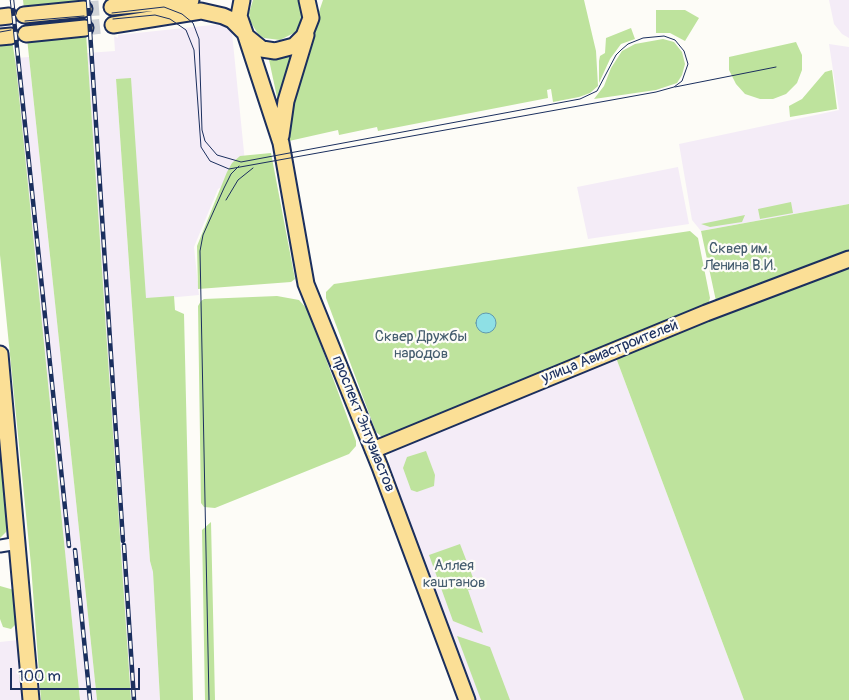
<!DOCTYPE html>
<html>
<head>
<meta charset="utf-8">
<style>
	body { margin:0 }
	#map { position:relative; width:849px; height:700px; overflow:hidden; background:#fdfcf7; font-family:Pangolin,sans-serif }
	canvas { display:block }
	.scale { position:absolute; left:10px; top:668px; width:130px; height:22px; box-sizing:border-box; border:2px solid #1b2f5e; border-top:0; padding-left:6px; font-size:15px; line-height:18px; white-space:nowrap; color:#1b2f5e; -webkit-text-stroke:4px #fdfcf7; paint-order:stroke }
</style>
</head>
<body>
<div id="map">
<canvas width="849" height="700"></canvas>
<div class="scale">100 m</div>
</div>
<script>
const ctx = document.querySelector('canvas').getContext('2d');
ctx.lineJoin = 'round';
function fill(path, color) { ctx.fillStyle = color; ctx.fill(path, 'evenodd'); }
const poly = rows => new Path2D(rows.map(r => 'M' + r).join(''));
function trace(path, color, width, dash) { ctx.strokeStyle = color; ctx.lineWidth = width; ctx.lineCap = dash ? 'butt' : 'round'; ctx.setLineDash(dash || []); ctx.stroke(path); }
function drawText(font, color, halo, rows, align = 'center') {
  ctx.font = font + ' Pangolin,sans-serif'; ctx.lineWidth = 4.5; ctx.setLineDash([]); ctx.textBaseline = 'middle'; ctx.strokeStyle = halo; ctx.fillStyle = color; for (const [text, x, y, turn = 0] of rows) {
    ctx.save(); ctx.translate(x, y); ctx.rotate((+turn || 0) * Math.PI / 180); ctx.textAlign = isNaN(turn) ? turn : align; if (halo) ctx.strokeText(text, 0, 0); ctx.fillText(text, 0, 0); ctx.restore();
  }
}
fill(poly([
	[829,0,849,0,849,38,842,34,834,24],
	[231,23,246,172,218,189,194,247,199,295,145,300,123,79,116,79,150,561,153,572,160,700,131,700,87,53,115,51,114,36,118,38,118,35],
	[829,44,849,47,849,204,701,231,692,220,679,144,839,110],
	[29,57,97,700,80,700,14,58],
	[678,167,689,224,588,239,577,187],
	[615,355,744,700,477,700,389,467,390,453,394,448],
	[18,640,24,700,0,700,0,642]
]), '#f4ecf7');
fill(poly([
	[23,0,83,0,83,4,24,9],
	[253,0,298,0,302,11,299,27,294,33,280,40,264,38,258,34,250,21,249,13],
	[323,0,584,0,596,51,598,86,590,93,579,97,553,102,551,89,547,90,548,98,378,131,377,127,339,135,338,130,289,141,288,121,294,85],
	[656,10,685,10,699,18,685,41,670,33,656,33],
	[631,28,635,39,621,44,610,59,599,83,599,61,600,56,605,53,606,38],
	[86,33,131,700,97,700,27,38],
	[663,39,674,42,682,52,685,64,682,75,677,83,656,90,594,99,604,86,611,68,622,51,635,44],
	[12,40,16,66,80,700,41,700,31,565,0,255,0,41],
	[796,42,802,55,802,70,797,83,786,94,773,99,760,99,745,94,736,84,729,70,729,57],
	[296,50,278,102,268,55],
	[832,70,837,109,790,117,789,106,802,99,825,72],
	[131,78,146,298,174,296,175,310,184,314,193,700,160,700,153,572,150,561,116,79],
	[271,153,295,279,291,282,198,289,197,246,227,172,232,163,240,156],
	[791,202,793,213,760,219,758,209],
	[849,204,849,252,716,301,701,231],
	[745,215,742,222,710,227,701,224],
	[690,231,698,238,710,298,708,305,388,437,382,437,376,432,326,298,326,292,334,284],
	[849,265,849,700,744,700,615,355],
	[277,296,299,300,308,310,356,441,356,446,349,454,215,508,204,507,201,503,198,306,201,301,204,299],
	[0,436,8,523,6,532,0,538],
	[426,451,435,475,434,486,417,492,411,490,403,468,407,457],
	[211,522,215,700,205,700,202,530],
	[460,544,477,588,468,590,483,633,453,621,429,555],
	[0,586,14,590,17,618,15,625,11,629,3,627,0,619],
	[457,636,490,647,510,700,481,700]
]), '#bee39d');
const water = poly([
	'476 323a10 10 0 1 1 20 0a10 10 0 1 1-20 0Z'
]);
fill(water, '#8ee0e5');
trace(water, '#6099af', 1);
trace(poly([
	[84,9,112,7],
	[85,28,113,25]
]), '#d0d3d8', 15, [15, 8]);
const minor = poly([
	[0,546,18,543]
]);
const major = poly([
	[242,0,239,16,246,36,262,49,275,51,294,46,304,36,311,18,307,0],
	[112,7,191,0],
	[24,15,84,9],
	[0,17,9,16],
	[113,25,201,11,223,16,232,20,243,31],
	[26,34,85,28],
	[246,36,281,143,306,284,380,467,467,700],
	[0,37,11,36],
	[281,136,286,101,306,35],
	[0,354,31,700],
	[373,450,706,313,849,259]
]);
trace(minor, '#1b2f5e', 15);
trace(major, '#1b2f5e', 19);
trace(minor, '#fdfcf7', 11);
trace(major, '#fbdf96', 15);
trace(poly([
	[112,13,164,7,182,14,193,23,199,39,202,130,205,141,217,155,241,162,580,99,597,91,616,55,621,50,628,44,643,38,664,36,675,40,684,51,688,64,682,81,674,87,656,92,229,169,210,161,201,147,194,50,186,30,170,19,155,15,113,19],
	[25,21,84,16],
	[0,32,11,30],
	[675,87,776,67],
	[226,200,238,180,253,168],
	[209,700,200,251,203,235,224,188,231,174,239,166]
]), '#1b2f5e', 1);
const rail = poly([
	[12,0,69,546],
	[88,0,123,541],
	[124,545,134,700],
	[75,550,90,700]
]);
trace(rail, '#1b2f5e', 4.5);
trace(rail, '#fdfcf7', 2.5, [8]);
drawText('15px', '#445c6e', '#fdfcf7', [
	["Сквер им.",740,249],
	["Ленина В.И.",740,266],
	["Сквер Дружбы",421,337],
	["народов",421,354],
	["Аллея",454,566],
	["каштанов",454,583]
]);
drawText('15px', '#1b2f5e', '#fdfcf7', [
	["улица Авиастроителей",610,352,-22],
	["проспект Энтузиастов",363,424,68]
]);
</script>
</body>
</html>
